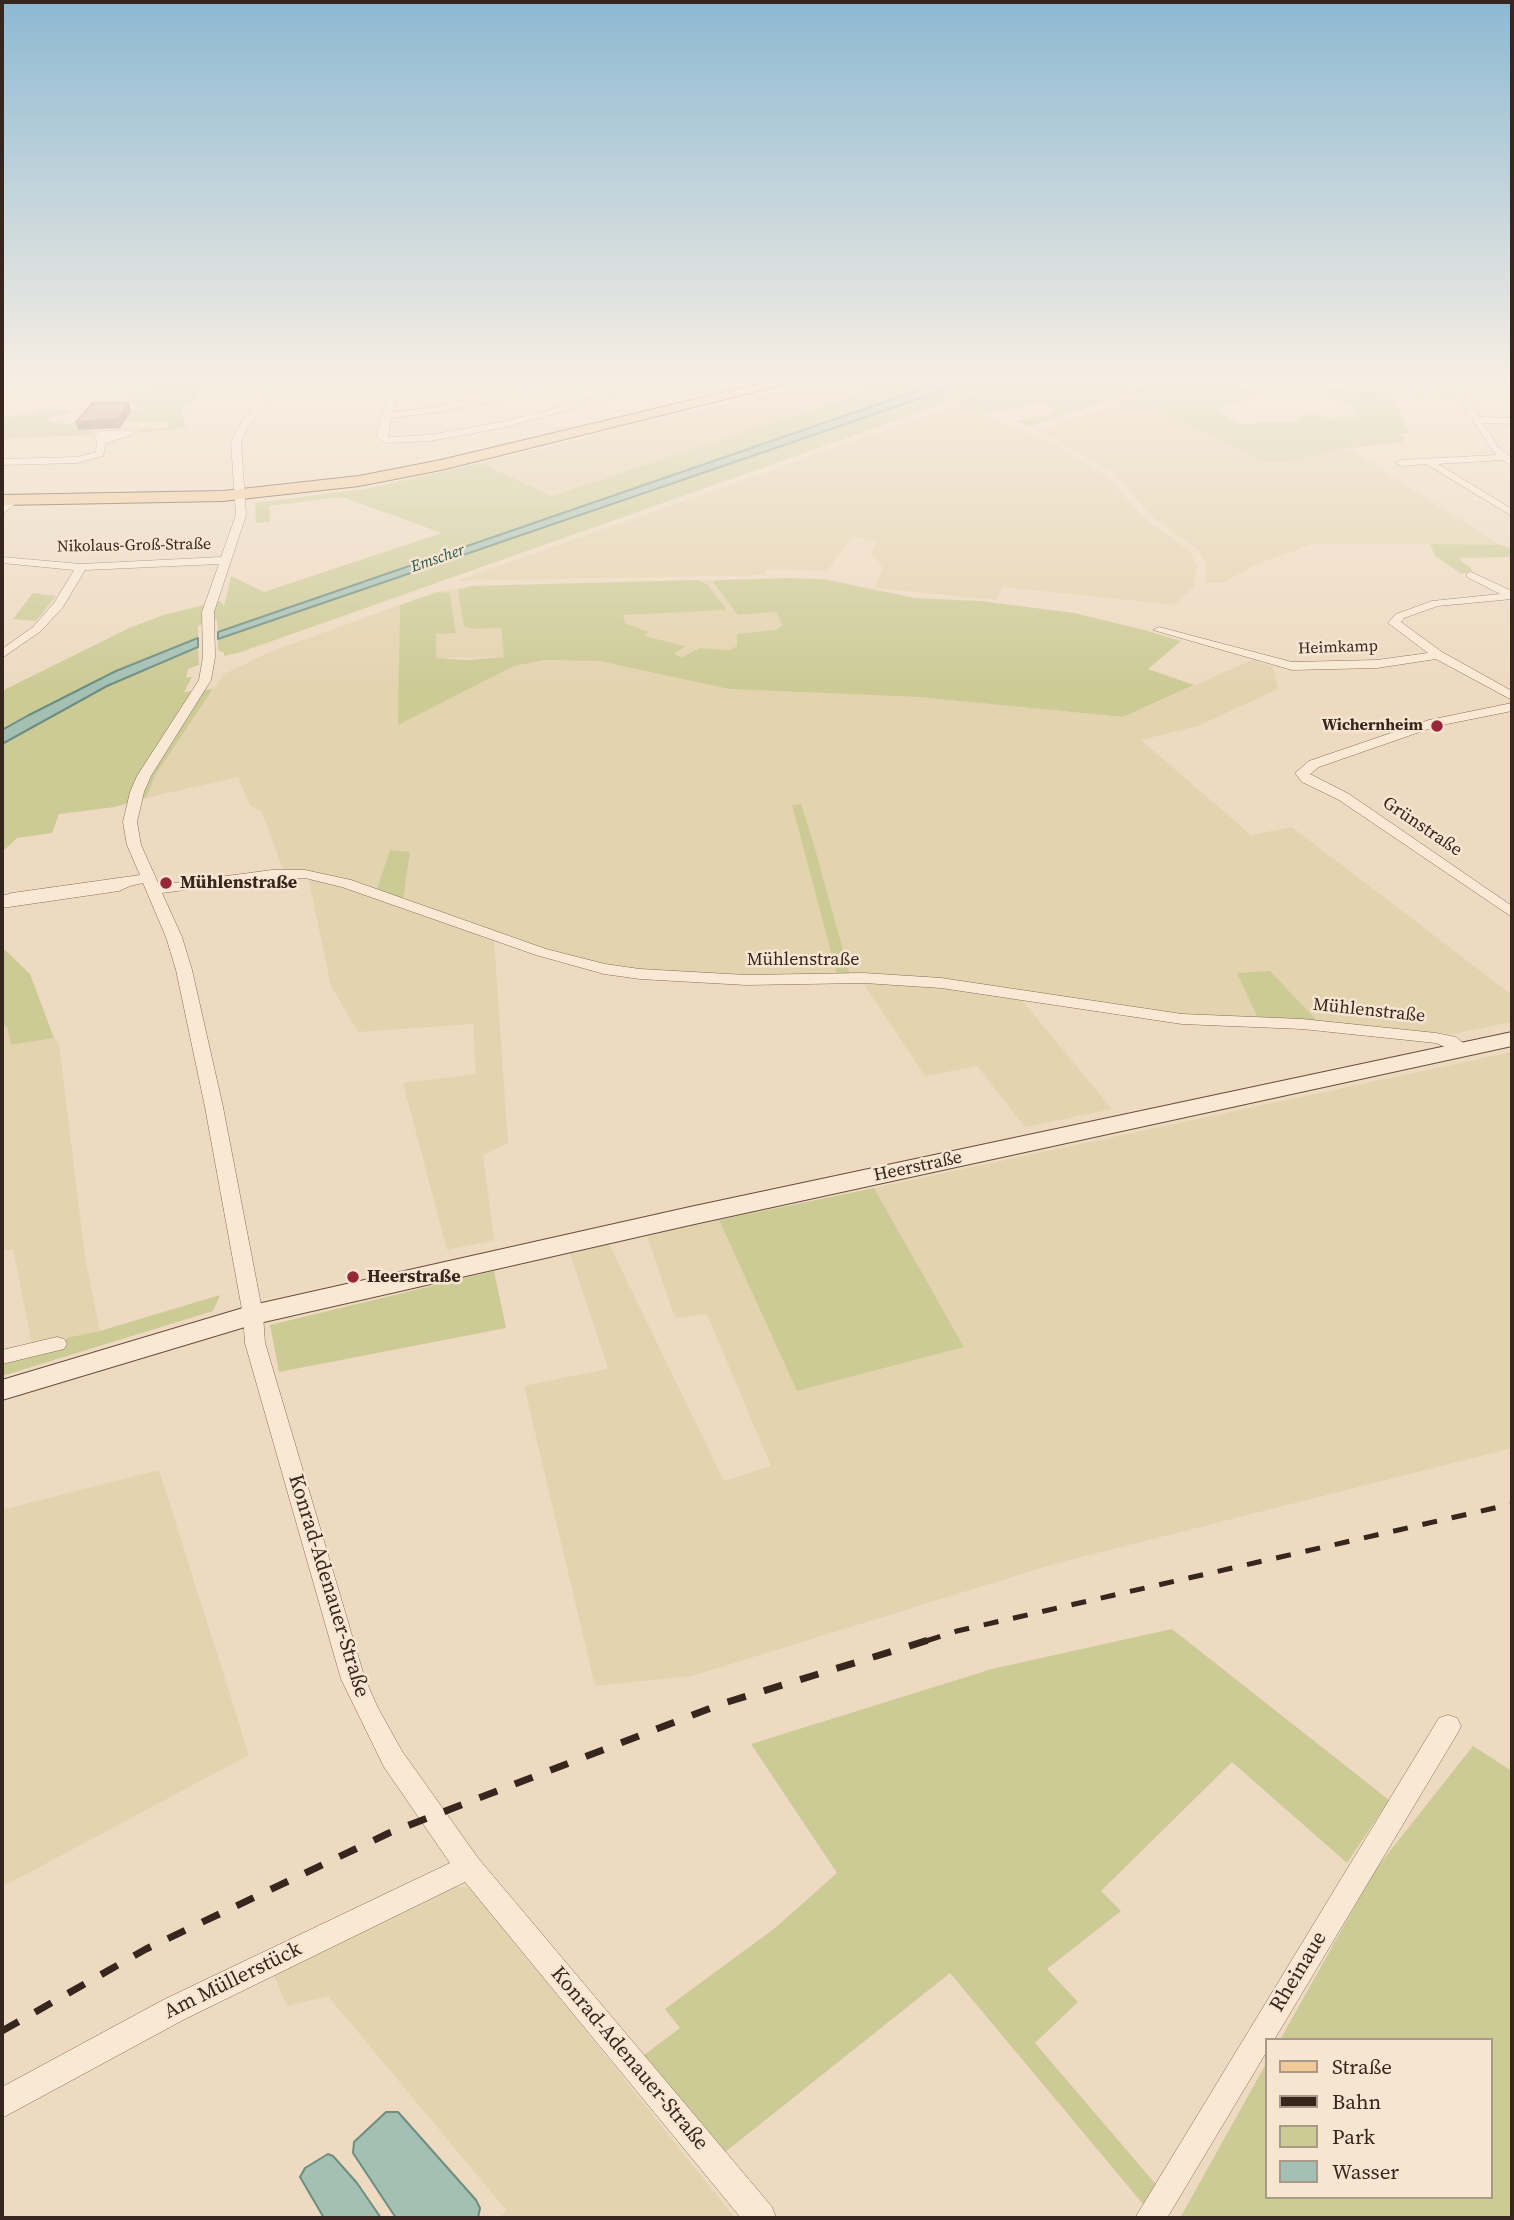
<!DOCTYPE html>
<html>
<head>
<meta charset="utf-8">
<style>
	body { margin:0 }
	#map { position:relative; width:1514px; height:2220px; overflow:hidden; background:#eedac1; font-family:"Source Serif 4",serif }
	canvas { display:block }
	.frame { position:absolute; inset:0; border:4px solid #37261d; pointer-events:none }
	.legend { position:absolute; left:1265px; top:2038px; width:228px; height:161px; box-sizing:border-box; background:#f5e5d1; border:2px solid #a99989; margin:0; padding:9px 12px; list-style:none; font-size:21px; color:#37261d }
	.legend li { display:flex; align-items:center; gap:14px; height:35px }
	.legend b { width:35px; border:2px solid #a99989 }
</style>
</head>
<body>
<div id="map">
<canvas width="1514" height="2220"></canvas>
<div class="frame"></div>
<ul class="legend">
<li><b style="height:9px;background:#f2c998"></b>Straße</li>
<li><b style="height:9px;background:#37261d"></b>Bahn</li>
<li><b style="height:19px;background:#ccca95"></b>Park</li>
<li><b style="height:19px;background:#a4c0b4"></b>Wasser</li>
</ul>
</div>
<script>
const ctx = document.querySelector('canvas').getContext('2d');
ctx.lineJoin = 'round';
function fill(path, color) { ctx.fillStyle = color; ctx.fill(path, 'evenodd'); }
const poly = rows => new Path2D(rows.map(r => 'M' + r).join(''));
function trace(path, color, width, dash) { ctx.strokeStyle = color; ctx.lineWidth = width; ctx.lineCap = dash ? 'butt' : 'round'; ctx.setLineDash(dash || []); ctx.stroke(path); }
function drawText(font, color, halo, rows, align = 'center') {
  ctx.font = font + ' "Source Serif 4",serif'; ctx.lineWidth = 5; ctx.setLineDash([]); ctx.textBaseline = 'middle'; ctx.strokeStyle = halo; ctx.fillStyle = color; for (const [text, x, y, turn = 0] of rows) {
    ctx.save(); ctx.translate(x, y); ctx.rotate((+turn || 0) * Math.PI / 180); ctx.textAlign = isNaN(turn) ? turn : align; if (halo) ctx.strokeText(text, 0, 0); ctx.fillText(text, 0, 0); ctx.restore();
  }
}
fill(poly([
	[828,377,909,377,552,496,481,463,756,395,805,392,831,396,810,382],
	[1116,403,1158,411,1264,461,1349,449,1500,545,1312,544,1255,565,1224,582,1206,583,1206,562,1197,549,1154,518,1113,473,1040,430],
	[959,404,1057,446,1106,475,1146,520,1190,551,1197,566,1194,586,1175,605,1003,587,996,600,874,588,883,568,871,553,877,540,851,538,827,571,767,569,765,575,456,581],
	[697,580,719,580,713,583,725,596,777,612,783,625,730,650,700,648,682,657,673,654,684,647,643,636,648,632,625,623,623,614,727,610,702,582],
	[463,587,460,589,474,629,502,628,505,657,436,658,436,634,456,632,450,593,437,592],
	[400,605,399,724,514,666,546,660,599,661,729,689,919,697,1123,717,1252,660,1273,667,1278,689,1198,726,1141,740,1251,835,1292,827,1512,995,1512,1022,1452,1034,1319,1022,1199,1017,936,978,850,975,814,845,792,805,837,975,760,977,628,970,572,958,403,901,410,853,376,892,306,872,283,870,262,812,250,805,238,777,146,798,155,776,224,674,272,651],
	[308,876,328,880,494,939,508,1143,483,1155,494,1240,447,1250,403,1083,476,1074,473,1024,358,1032,331,986],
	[863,983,921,985,1019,997,1112,1109,1025,1127,977,1066,925,1076],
	[7,1025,11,1045,54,1038,59,1044,85,1257,100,1331,32,1345,13,1249,2,1251,2,1027],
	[1512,1052,1512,1448,1054,1564,692,1676,595,1686,524,1386,608,1369,570,1253,609,1244,724,1481,771,1466,707,1314,675,1318,647,1236,719,1220,797,1391,964,1347,874,1188],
	[159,1470,249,1755,2,1887,2,1510],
	[445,1886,472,1888,735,2218,498,2218,507,2211,328,1996,287,2006,271,1969]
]), '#e4d3af');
fill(poly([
	[189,377,219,379,203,381,191,405,180,406,186,428,135,433,140,429,166,428,170,422,125,421,134,411,140,411,126,394,156,390,153,385,192,381],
	[909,377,957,377,218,632,217,619,198,626,198,638,116,671,2,730,2,691,127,629,163,615,220,601,224,606,231,576,264,592,442,533,342,497,269,506,270,522,256,523,255,503,364,489,481,463,552,496],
	[974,377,1004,377,960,398,241,652,224,656,224,653,218,650,218,639,942,391],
	[1009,377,1145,377,1126,392,1101,403,1029,427,1014,421,1052,414,1050,412,1058,410,1043,402,981,414,955,402],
	[1154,377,1225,377,1260,398,1220,406,1220,413,1241,424,1300,421,1296,416,1318,414,1328,419,1358,417,1353,413,1358,411,1332,395,1329,389,1390,392,1410,433,1400,433,1404,438,1403,442,1349,448,1285,462,1264,461,1158,411,1116,403],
	[68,409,70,411,65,414,51,417,47,421,65,424,79,422,91,417,108,417,74,429,95,431,94,435,2,439,2,417],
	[1430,544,1500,545,1512,548,1512,557,1458,558,1473,570,1462,574,1435,556],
	[789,578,823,579,915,598,980,601,1074,613,1144,630,1181,641,1148,669,1194,685,1123,717,919,697,729,689,599,661,546,660,514,666,398,725,400,605,437,592,450,593,456,633,436,634,436,658,467,660,504,657,501,628,474,629,464,626,458,591,460,589,470,586,697,580,707,584,727,610,623,615,625,623,649,632,644,636,685,646,674,654,682,657,700,648,730,650,737,646,737,634,775,630,783,625,776,612,738,615,713,582,719,580],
	[33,593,56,596,36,621,13,619],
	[198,647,199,665,188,669,186,678,192,677,184,692,213,689,155,776,146,798,115,807,59,814,52,833,17,838,2,852,2,744,107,686],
	[801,804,814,845,850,975,837,975,792,805],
	[390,850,410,852,403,901,376,892],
	[2,947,30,974,54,1038,11,1045,7,1026,2,1027],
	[1270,971,1318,1022,1259,1020,1237,973],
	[874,1188,964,1347,797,1391,719,1220],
	[494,1271,506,1328,279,1372,270,1325],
	[220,1295,213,1311,2,1376,2,1364,61,1350,66,1338,100,1331],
	[1172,1629,1389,1800,1347,1863,1232,1762,1101,1891,1121,1911,1047,1969,1078,2002,1035,2043,1159,2188,1143,2204,950,1973,724,2153,644,2055,680,2028,665,2009,775,1928,837,1873,751,1744,992,1669],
	[1473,1746,1512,1771,1512,2218,1180,2218,1267,2062,1267,2197,1491,2197,1491,2040,1280,2040,1375,1870]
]), '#ccca95');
const water = poly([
	[957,377,974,377,942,391,218,639,218,632,957,377],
	[198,638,198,647,107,686,2,744,2,730,29,715,116,671,198,638],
	[386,2112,398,2112,476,2200,480,2208,478,2218,396,2218,353,2153,354,2142,386,2112],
	[328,2154,333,2156,357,2183,381,2218,324,2218,300,2177,305,2168,328,2154]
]);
fill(water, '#a4c0b4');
trace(water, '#6b8e80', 2);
const minor = poly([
	[83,377,109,378,2,390,2,384,83,377],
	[279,377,287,377,279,392,248,426,241,442,246,515,214,612,215,657,211,680,151,776,144,792,137,822,141,845,159,885,272,870,305,870,351,880,546,949,605,964,640,969,746,975,864,973,941,978,1182,1014,1302,1019,1436,1033,1456,1037,1471,1050,1463,1055,1436,1043,1302,1029,1182,1024,941,988,864,983,746,985,640,979,604,974,536,955,342,887,305,878,272,878,162,893,182,937,192,970,223,1107,263,1315,265,1343,365,1679,378,1708,402,1751,478,1858,772,2207,776,2218,741,2218,465,1882,185,2019,2,2118,2,2087,165,1999,450,1863,384,1767,341,1679,245,1343,243,1315,205,1107,176,970,166,937,143,883,130,886,119,891,2,908,2,896,12,893,140,875,127,845,123,822,130,792,137,776,199,680,203,657,202,612,219,564,85,570,63,607,41,631,2,658,2,649,33,627,54,603,74,570,2,563,2,557,81,564,221,557,236,515,231,442,241,423,272,389,279,377],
	[395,377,403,377,393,412,439,406,544,385,539,381,543,378,588,400,675,377,690,377,502,428,430,441,386,443,378,438,378,429,395,377],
	[551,389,579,402,502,422,430,435,388,437,391,418,439,412,551,389],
	[1242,377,1400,388,1451,387,1445,377,1453,377,1460,387,1512,385,1512,391,1463,392,1479,417,1512,418,1512,424,1483,423,1498,447,1512,458,1512,466,1502,460,1438,464,1512,509,1512,516,1426,464,1401,466,1396,463,1401,460,1496,455,1454,392,1400,394,1315,389,1242,377],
	[129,430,134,433,132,435,106,443,103,456,77,463,2,465,2,459,77,457,96,452,97,441,94,437,99,431,129,430],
	[12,498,21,500,2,514,2,506,12,498],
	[1471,572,1512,591,1512,599,1438,606,1404,618,1401,622,1442,652,1512,691,1512,700,1436,659,1377,668,1292,670,1153,630,1159,627,1292,662,1377,660,1428,653,1388,623,1396,614,1432,601,1500,594,1467,577,1467,573,1471,572],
	[1512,703,1512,711,1437,726,1319,767,1310,774,1349,794,1512,906,1512,917,1339,800,1302,782,1295,773,1309,761,1429,720,1512,703],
	[57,1337,64,1339,67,1344,64,1349,2,1364,2,1350,57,1337],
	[1448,1715,1457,1718,1461,1726,1457,1734,1274,2040,1267,2040,1267,2051,1167,2218,1135,2218,1439,1718,1448,1715]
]);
const secondary = poly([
	[1512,1032,1512,1046,690,1225,255,1324,2,1400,2,1380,253,1305,690,1207,1512,1032]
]);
const primary = poly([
	[788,377,814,377,441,470,359,486,223,501,2,505,2,495,223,491,359,476,441,460,788,377]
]);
trace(minor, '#886b59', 1);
trace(secondary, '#694c3c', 2);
trace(primary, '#553a2d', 2);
fill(minor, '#f9e9d4');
fill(secondary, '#f9e9d4');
fill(primary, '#f2c998');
trace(poly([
	[926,1641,957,1631,1512,1504]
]), '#37261d', 5, [15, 15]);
trace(poly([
	[2,2031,146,1949,389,1833,721,1704,932,1639]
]), '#37261d', 7, [19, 19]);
fill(poly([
	[129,403,131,412,120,428,78,430,76,422]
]), '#8f6353');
const building = poly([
	[93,403,129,403,118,419,76,422,93,403]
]);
fill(building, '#cc8e77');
trace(building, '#8f6353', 2);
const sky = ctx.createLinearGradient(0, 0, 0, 688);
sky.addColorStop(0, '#8db9d3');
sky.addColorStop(0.55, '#f7eee3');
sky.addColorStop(1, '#f7eee300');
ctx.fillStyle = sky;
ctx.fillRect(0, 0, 1514, 688);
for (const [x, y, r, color] of [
	[1437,726,7,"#972839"],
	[166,883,7,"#972839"],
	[353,1277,7,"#972839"]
]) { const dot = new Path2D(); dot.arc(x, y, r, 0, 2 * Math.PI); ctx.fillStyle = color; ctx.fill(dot); trace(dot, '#f5e5d1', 2.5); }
drawText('16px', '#37261d', '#f5e5d1', [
	["Nikolaus-Groß-Straße",134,546,-1],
	["Heimkamp",1338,648,-2]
]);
drawText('italic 16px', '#2c574e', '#f5e5d1', [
	["Emscher",438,559,-19]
]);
drawText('bold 16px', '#37261d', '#f5e5d1', [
	["Wichernheim",1423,726]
], 'right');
drawText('18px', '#37261d', '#f5e5d1', [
	["Grünstraße",1422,827,34],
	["Mühlenstraße",803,960],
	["Mühlenstraße",1369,1011,6],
	["Heerstraße",918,1167,-12]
]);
drawText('bold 18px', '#37261d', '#f5e5d1', [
	["Mühlenstraße",180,883],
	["Heerstraße",367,1277]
], 'left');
drawText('21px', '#37261d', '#f5e5d1', [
	["Konrad-Adenauer-Straße",328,1586,73],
	["Rheinaue",1299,1972,-59],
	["Am Müllerstück",233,1981,-26],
	["Konrad-Adenauer-Straße",629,2059,50]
]);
</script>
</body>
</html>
